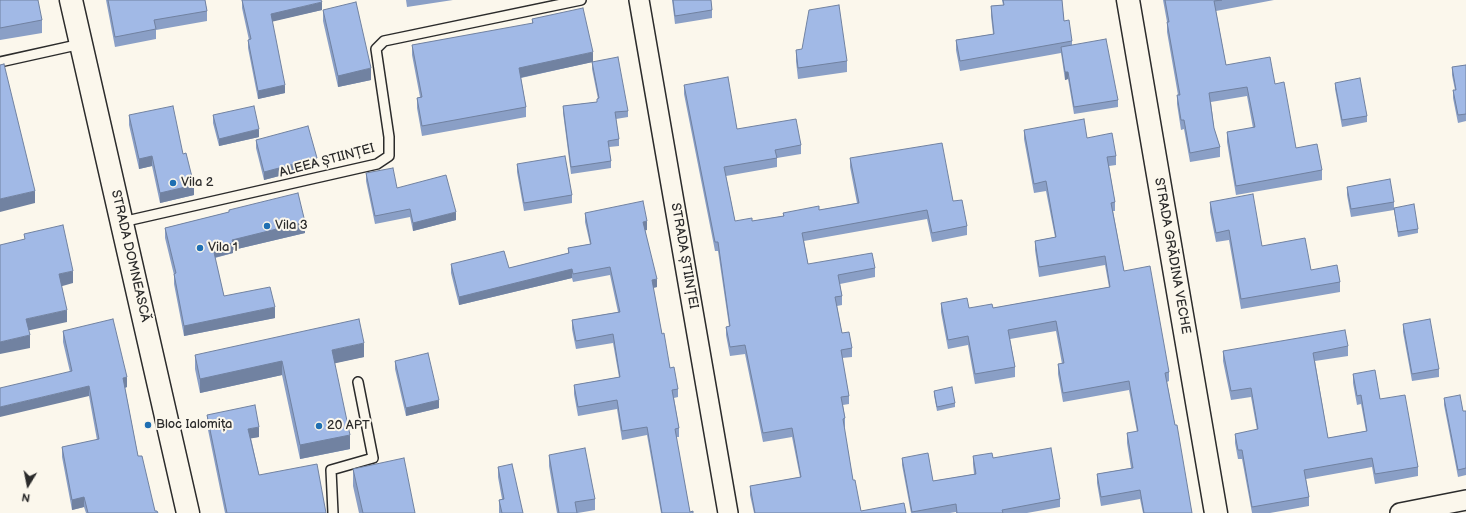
<!DOCTYPE html>
<html>
<head>
<meta charset="utf-8">
<style>
	body { margin:0 }
	#map { position:relative; width:1466px; height:513px; overflow:hidden; background:#fbf7ec; font-family:"Balsamiq Sans",sans-serif }
	canvas { display:block }
	.north { position:absolute; left:8px; top:465px; width:40px; height:40px; -webkit-text-stroke:3px #fbf7ec; paint-order:stroke; rotate:190deg; font-size:11px; font-weight:700; line-height:16px; text-align:center; color:#2b2b2b }
	.north::after { content:''; display:block; margin:auto; width:14px; height:18px; background:#2b2b2b; clip-path:polygon(50% 0,100% 100%,50% 72%,0 100%) }
</style>
</head>
<body>
<div id="map">
<canvas width="1466" height="513"></canvas>
<div class="north">N</div>
</div>
<script>
const ctx = document.querySelector('canvas').getContext('2d');
ctx.lineJoin = 'round';
const poly = rows => new Path2D(rows.map(r => 'M' + r).join(''));
function trace(path, color, width, dash) { ctx.strokeStyle = color; ctx.lineWidth = width; ctx.lineCap = dash ? 'butt' : 'round'; ctx.setLineDash(dash || []); ctx.stroke(path); }
function fill(path, color) { ctx.fillStyle = color; ctx.fill(path, 'evenodd'); }
function drawText(font, color, halo, rows, align = 'center') {
  ctx.font = font + ' "Balsamiq Sans",sans-serif'; ctx.lineWidth = 4; ctx.setLineDash([]); ctx.textBaseline = 'middle'; ctx.strokeStyle = halo; ctx.fillStyle = color; for (const [text, x, y, turn = 0] of rows) {
    ctx.save(); ctx.translate(x, y); ctx.rotate((+turn || 0) * Math.PI / 180); ctx.textAlign = isNaN(turn) ? turn : align; if (halo) ctx.strokeText(text, 0, 0); ctx.fillText(text, 0, 0); ctx.restore();
  }
}
const lane = poly([
	[0,62,81,44],
	[122,222,377,164,389,156,389,137,376,49,384,41,581,0],
	[333,513,331,470,373,458,358,382]
]);
const street = poly([
	[639,0,728,513],
	[1400,513,1466,500]
]);
const secondary = poly([
	[71,0,188,513],
	[1128,0,1216,513]
]);
trace(lane, '#2b2b2b', 12);
trace(street, '#2b2b2b', 22);
trace(secondary, '#2b2b2b', 25);
trace(lane, '#fbf7ec', 9);
trace(street, '#fbf7ec', 19);
trace(secondary, '#fbf7ec', 22);
fill(poly([
	[0,0,42,20,42,33,0,40],
	[106,0,205,0,207,11,207,21,156,30,156,39,115,47],
	[242,0,322,10,272,21,285,93,258,99,248,48,248,40,249,40,242,8],
	[406,0,453,0,407,7],
	[672,0,711,0,712,10,712,18,675,24],
	[1002,0,1062,0,1064,21,1072,41,1072,45,1118,100,1118,107,1074,114,1068,79,1065,80,1061,53,960,71,956,50,956,40,993,34,991,16,991,6,1003,5],
	[1163,0,1274,0,1216,11,1226,65,1275,84,1296,148,1322,170,1322,180,1236,195,1227,142,1227,132,1253,128,1247,96,1211,102,1214,128,1220,147,1220,157,1190,162,1184,129,1181,130,1177,104,1177,95,1178,95,1167,32,1167,22],
	[323,10,371,80,338,87,323,21],
	[532,19,593,62,628,111,628,117,616,119,619,139,619,146,609,147,611,161,611,168,571,174,563,113,563,106,597,102,597,99,598,99,592,69,592,62,521,78,526,107,526,117,422,136,417,108,417,98,420,97,412,55,412,45,532,24],
	[796,50,847,61,847,72,798,79,796,61],
	[1466,65,1466,121,1458,123,1453,98,1453,90,1455,90,1452,75,1452,67],
	[1335,83,1367,116,1367,122,1342,127,1335,89],
	[684,85,737,129,801,145,801,154,777,158,777,167,726,176,735,221,752,221,783,216,783,213,819,210,857,203,850,167,850,158,953,201,967,226,967,235,932,242,927,219,804,241,808,264,875,268,875,277,840,284,842,296,842,305,837,306,842,333,852,348,852,357,842,358,849,396,849,404,843,405,845,418,845,427,844,427,853,480,861,511,906,513,754,513,750,495,750,486,800,477,792,437,763,442,745,354,730,356,726,335,726,327,729,326,718,251,715,251,684,94],
	[129,115,183,154,194,195,160,203,152,166,139,169,129,125],
	[213,115,259,137,219,146,213,123],
	[1024,130,1087,138,1116,156,1116,165,1109,166,1115,202,1115,211,1113,211,1124,271,1169,372,1169,381,1167,382,1175,425,1192,513,1143,513,1140,499,1101,506,1097,483,1097,474,1131,468,1127,443,1127,433,1137,432,1129,390,1063,402,1058,374,1058,364,1062,364,1056,331,1010,339,1015,367,1015,377,975,384,968,345,948,349,941,312,941,303,969,308,993,308,1109,287,1105,265,1039,277,1035,250,1035,241,1055,237,1046,191,1034,193,1024,139],
	[256,140,317,166,264,180,256,148],
	[517,164,572,195,572,203,524,211,517,172],
	[366,173,456,220,413,231,410,217,375,224,366,181],
	[1347,187,1394,202,1394,208,1418,229,1418,233,1398,237,1394,210,1351,217,1347,195],
	[1210,202,1262,246,1311,270,1340,282,1340,292,1241,309,1229,240,1216,242,1210,212],
	[229,210,305,233,233,250,233,253,215,258,224,296,275,318,184,336,174,284,174,275,165,238,165,228,229,212],
	[585,213,647,230,645,230,657,287,653,288,662,334,670,368,678,389,678,397,674,398,679,428,679,437,676,437,690,512,693,513,661,513,647,435,622,440,617,409,578,416,574,394,574,385,619,377,613,343,576,349,572,329,572,320,618,312,610,275,573,282,572,278,459,305,451,273,451,264,509,268,568,253,568,248,590,244,585,222],
	[1403,324,1439,369,1439,377,1412,381,1403,332],
	[63,331,127,387,125,388,138,456,155,511,158,513,86,513,84,507,72,510,62,457,62,447,97,440,89,396,70,372,63,342],
	[1348,346,1348,356,1315,361,1328,438,1366,431,1361,404,1357,405,1353,383,1353,374,1380,399,1418,467,1418,476,1375,484,1372,467,1306,479,1309,497,1309,506,1270,513,1252,513,1242,459,1238,459,1235,443,1235,434,1257,430,1251,397,1231,400,1223,361,1223,351],
	[195,355,364,357,334,363,350,449,300,459,282,375,200,393,195,369],
	[395,361,439,408,406,416,395,369],
	[934,391,955,403,955,407,937,411,934,395],
	[1444,398,1463,411,1466,411,1466,475,1458,477,1444,405],
	[207,415,259,437,251,438,259,475,326,513,225,513,207,425],
	[549,455,595,499,595,510,578,513,557,513,549,466],
	[973,456,993,458,1060,499,1060,507,1027,513,956,513,956,512,950,513,911,513,902,465,902,458,933,481,974,474,973,464],
	[498,467,523,513,499,513,499,500,502,499,498,477],
	[353,469,415,513,359,513,353,486]
]), '#8a9fc6');
fill(poly([
	[322,2,322,10,271,22,271,14],
	[593,52,593,62,519,78,519,68],
	[371,68,371,80,338,87,338,76],
	[1065,72,1068,72,1068,79,1065,80],
	[285,85,285,93,258,99,258,91],
	[259,129,259,137,219,146,219,139],
	[152,156,152,166,139,169,139,159],
	[317,158,317,166,264,180,264,172],
	[194,185,194,195,160,203,160,193],
	[35,191,35,203,0,212,0,199],
	[456,212,456,220,413,231,413,223],
	[647,221,647,230,643,231,643,222],
	[305,222,305,233,233,250,233,253,213,258,213,248,232,240],
	[572,269,572,278,459,305,459,297],
	[73,271,73,283,59,287,59,274],
	[657,279,657,287,652,288,652,280],
	[275,307,275,318,184,336,184,326],
	[67,310,67,322,26,331,26,319],
	[30,335,30,348,0,354,0,342],
	[364,343,364,357,332,364,332,350],
	[282,361,282,375,200,393,200,379],
	[127,377,127,387,123,388,123,378],
	[89,386,89,396,0,417,0,407],
	[439,400,439,408,406,416,406,408],
	[259,427,259,437,248,439,248,429],
	[350,435,350,449,300,459,300,445],
	[84,497,84,507,72,510,72,500]
]), '#7182a1');
const building = poly([
	[0,0,38,0,42,20,0,28,0,0],
	[108,0,205,0,207,11,154,20,156,29,115,37,108,0],
	[242,0,321,0,322,2,271,14,285,85,258,91,248,40,251,39,242,0],
	[673,0,711,0,712,10,675,16,673,0],
	[1003,0,1062,0,1064,21,1069,20,1072,41,960,61,956,40,994,34,991,6,1004,5,1003,0],
	[1165,0,1222,0,1214,1,1226,65,1270,57,1275,84,1284,82,1296,148,1317,144,1322,170,1236,186,1227,132,1255,127,1247,87,1209,93,1214,128,1220,147,1190,153,1184,120,1181,120,1177,95,1180,95,1167,22,1169,22,1165,0],
	[356,2,371,68,338,76,323,10,356,2],
	[839,5,847,61,798,68,796,50,802,49,809,10,839,5],
	[583,8,593,52,519,68,526,107,422,126,417,98,422,97,412,45,533,23,532,19,583,8],
	[1106,39,1118,100,1074,107,1068,72,1065,72,1061,47,1106,39],
	[618,57,628,111,615,112,619,139,608,141,611,161,571,167,563,106,597,102,597,99,599,98,592,62,618,57],
	[4,64,35,191,0,199,0,65,4,64],
	[1466,65,1466,114,1458,115,1453,90,1456,90,1452,67,1466,65],
	[728,77,737,129,796,119,801,145,775,150,777,158,724,167,735,221,752,218,752,221,784,216,783,213,819,206,819,210,859,203,850,158,942,143,953,201,962,200,967,226,932,233,927,210,802,233,808,264,872,253,875,268,838,275,842,296,835,297,842,333,849,332,852,348,841,350,849,396,841,397,845,418,843,419,853,480,855,480,861,511,904,503,906,513,755,513,750,486,801,477,792,428,763,433,745,345,730,347,726,327,730,326,718,242,715,242,684,85,728,77],
	[1360,78,1367,116,1342,120,1335,83,1360,78],
	[173,106,183,154,186,153,194,185,160,193,152,156,139,159,129,115,173,106],
	[254,106,259,129,219,139,213,115,254,106],
	[1084,119,1087,138,1112,133,1116,156,1107,157,1115,202,1111,203,1124,271,1150,266,1169,372,1165,373,1175,425,1177,425,1192,513,1144,513,1140,490,1101,497,1097,474,1133,468,1127,433,1138,431,1129,381,1063,393,1058,364,1064,363,1056,321,1008,330,1015,367,975,374,968,336,948,340,941,303,967,298,969,308,992,304,993,308,1110,287,1105,256,1039,267,1035,241,1056,237,1046,181,1034,184,1024,130,1084,119],
	[308,126,317,158,264,172,256,140,308,126],
	[565,156,572,195,524,203,517,164,565,156],
	[393,168,397,188,446,175,456,212,413,223,410,209,375,216,366,173,393,168],
	[1390,179,1394,202,1351,209,1347,187,1390,179],
	[298,193,305,222,232,240,233,243,213,248,224,296,270,287,275,307,184,326,174,274,176,273,165,228,229,212,229,210,298,193],
	[1253,194,1262,246,1305,238,1311,270,1337,265,1340,282,1241,299,1229,230,1216,233,1210,202,1253,194],
	[643,201,647,221,643,222,657,279,652,280,662,334,664,333,670,368,674,367,678,389,672,390,679,428,675,429,690,512,693,511,693,513,662,513,647,427,622,431,617,400,578,407,574,385,620,377,613,334,576,341,572,320,620,312,610,267,573,274,572,269,459,297,451,264,504,251,509,268,569,253,568,248,591,244,585,213,643,201],
	[1414,204,1418,229,1398,232,1394,208,1414,204],
	[63,225,73,271,59,274,67,310,26,319,30,335,0,342,0,245,25,239,24,234,63,225],
	[113,319,127,377,123,378,138,456,142,456,155,511,157,511,158,513,88,513,84,497,72,500,62,447,99,439,89,386,0,407,0,388,72,371,63,331,113,319],
	[359,319,364,343,332,350,350,435,300,445,282,361,200,379,195,355,359,319],
	[1430,319,1439,369,1412,374,1403,324,1430,319],
	[1345,330,1348,346,1313,353,1328,438,1367,431,1361,395,1357,396,1353,374,1375,370,1380,399,1405,395,1418,467,1375,474,1372,458,1304,470,1309,497,1252,507,1242,450,1238,450,1235,434,1258,429,1251,388,1231,391,1223,351,1345,330],
	[428,353,439,400,406,408,395,361,428,353],
	[952,387,955,403,937,407,934,391,952,387],
	[1460,395,1463,411,1466,411,1466,468,1458,470,1444,398,1460,395],
	[255,405,259,427,248,429,259,475,317,464,326,513,227,513,207,415,255,405],
	[585,448,595,499,575,502,577,513,559,513,549,455,585,448],
	[1051,448,1060,499,1002,510,1003,513,957,513,956,504,912,512,902,458,928,453,933,481,976,474,973,456,992,453,993,458,1051,448],
	[404,458,415,513,363,513,353,469,404,458],
	[512,464,523,513,502,513,499,500,504,499,498,467,512,464]
]);
fill(building, '#a1b9e6');
trace(building, '#7182a1', 1);
for (const [x, y, r, color] of [
	[173,183,4,"#1f6fb2"],
	[267,226,4,"#1f6fb2"],
	[200,248,4,"#1f6fb2"],
	[148,425,4,"#1f6fb2"],
	[319,426,4,"#1f6fb2"]
]) { const dot = new Path2D(); dot.arc(x, y, r, 0, 2 * Math.PI); ctx.fillStyle = color; ctx.fill(dot); trace(dot, '#fbf7ec', 1.5); }
drawText('13px', '#2b2b2b', '#fbf7ec', [
	["ALEEA ȘTIINȚEI",327,161,-15],
	["STRADA DOMNEASCĂ",130,256,77],
	["STRADA ȘTIINȚEI",684,256,80],
	["STRADA GRĂDINA VECHE",1172,256,80]
]);
drawText('13px', '#2b2b2b', '#fbf7ec', [
	["Vila 2",181,183],
	["Vila 3",275,226],
	["Vila 1",208,248],
	["Bloc Ialomița",156,425],
	["20 APT",327,426]
], 'left');
</script>
</body>
</html>
